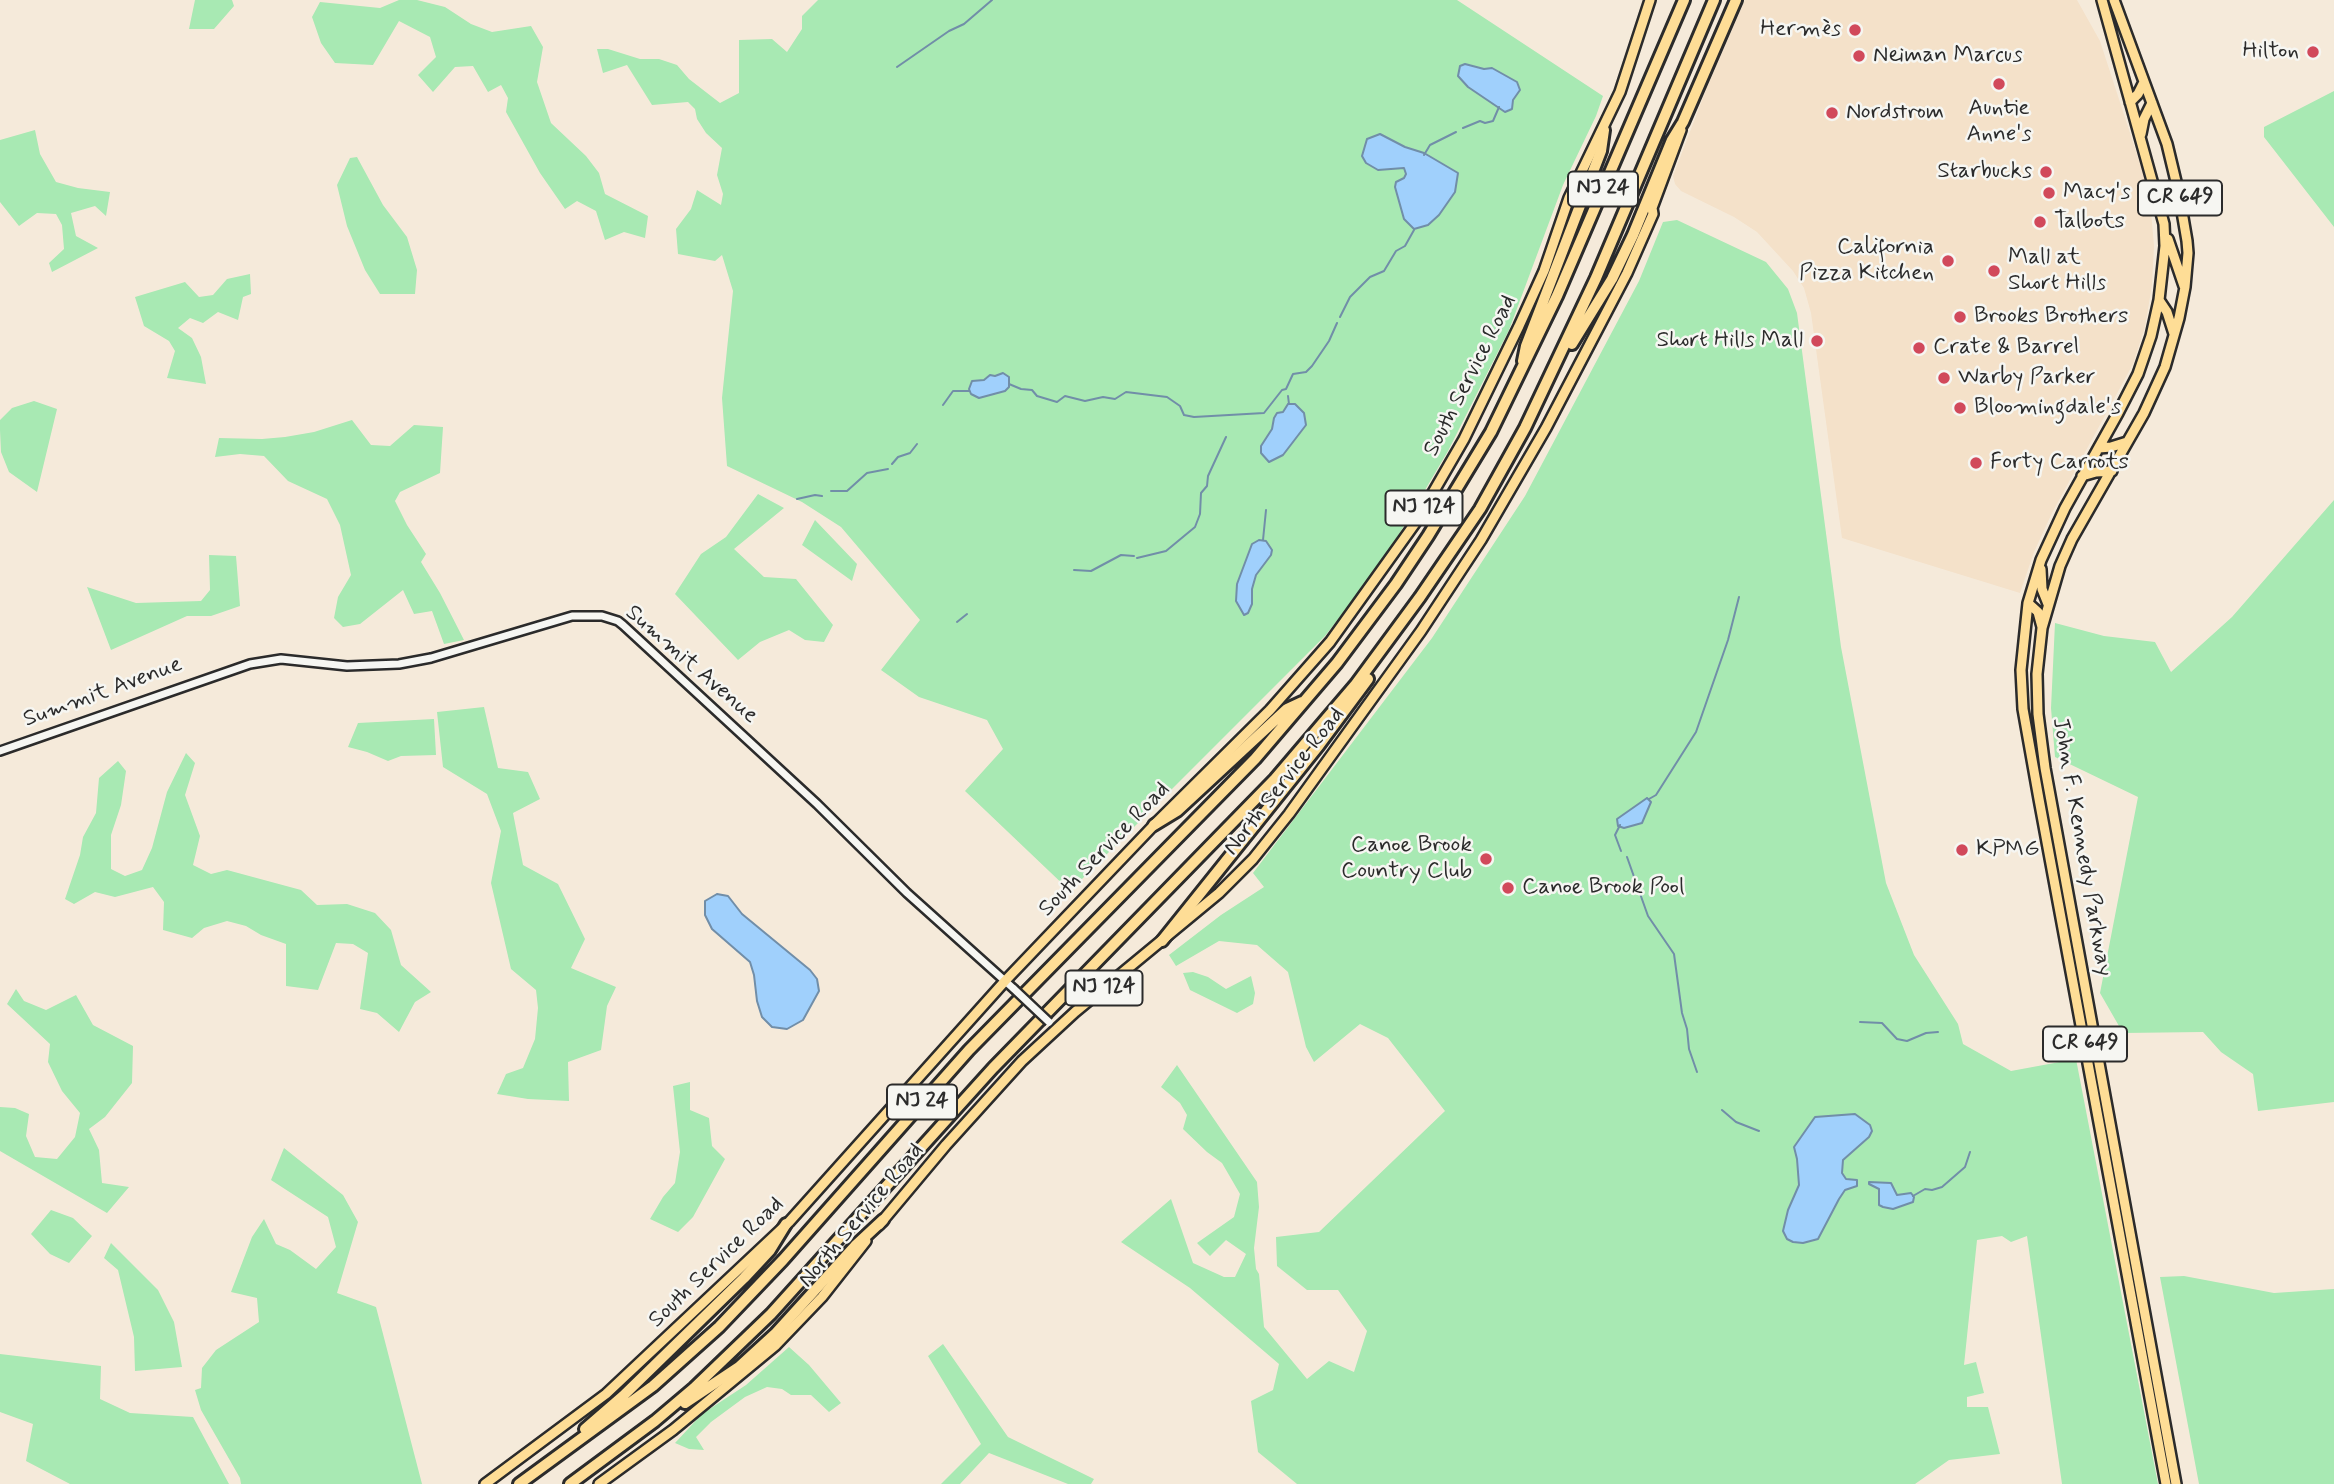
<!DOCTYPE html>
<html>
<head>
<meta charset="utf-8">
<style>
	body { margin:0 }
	canvas { display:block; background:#f5eada }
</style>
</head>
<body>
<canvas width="2334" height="1484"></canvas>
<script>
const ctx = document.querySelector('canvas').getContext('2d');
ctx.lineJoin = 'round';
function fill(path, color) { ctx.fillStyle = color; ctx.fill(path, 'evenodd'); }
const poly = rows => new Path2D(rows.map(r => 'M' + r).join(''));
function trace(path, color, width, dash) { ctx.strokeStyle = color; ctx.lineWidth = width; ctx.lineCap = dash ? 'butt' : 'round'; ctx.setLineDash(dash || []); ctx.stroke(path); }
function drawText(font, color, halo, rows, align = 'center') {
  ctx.font = font + ' Mynerve,sans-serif'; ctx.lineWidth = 5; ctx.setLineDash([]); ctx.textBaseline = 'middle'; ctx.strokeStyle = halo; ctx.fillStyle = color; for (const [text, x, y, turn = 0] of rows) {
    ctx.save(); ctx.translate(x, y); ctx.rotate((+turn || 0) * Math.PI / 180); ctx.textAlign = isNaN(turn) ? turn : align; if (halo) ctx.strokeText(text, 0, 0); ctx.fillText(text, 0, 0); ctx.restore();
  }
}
fill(poly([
	[1745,0,2077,0,2100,41,2145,179,2151,211,2154,246,2152,285,2145,327,2133,364,2052,513,2034,552,2020,593,1842,538,1811,313,1804,288,1793,271,1757,232,1734,217,1681,191,1675,184,1673,176,1706,90]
]), '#f4e1c9');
fill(poly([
	[195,0,232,0,234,6,214,29,189,29],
	[399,0,417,0,445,7,471,24,492,32,531,26,543,47,537,82,551,123,586,156,599,173,605,194,648,216,645,238,624,232,605,240,596,211,577,201,565,209,540,173,506,112,508,98,501,85,488,92,473,66,455,67,433,92,418,75,436,57,430,37,399,21,373,65,335,63,321,43,312,17,320,2,380,8],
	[818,0,1457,0,1603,96,1596,116,1563,185,1509,330,1448,451,1392,546,1367,582,1325,636,1070,891,965,791,1003,749,987,720,919,697,881,670,920,620,841,527,802,502,727,466,722,398,733,291,722,255,715,261,678,254,676,229,691,209,697,190,721,205,723,194,717,175,722,148,706,133,697,119,695,109,688,102,652,105,627,65,603,73,597,49,608,49,640,59,659,59,677,65,689,79,720,103,739,93,739,40,772,39,787,52,802,29,802,16],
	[2334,91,2334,227,2264,137,2264,127],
	[35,130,40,154,56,182,78,188,110,192,106,216,95,206,71,213,76,236,98,248,52,272,49,263,64,249,62,225,56,214,37,213,19,226,0,202,0,140],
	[357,157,383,205,407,237,417,270,415,294,380,294,365,270,347,226,337,185,350,158],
	[1677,220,1766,262,1788,289,1797,313,1841,647,1886,883,1914,955,1958,1024,1963,1044,2011,1071,2076,1059,2158,1484,2062,1484,2027,1236,2011,1242,2002,1236,1977,1240,1964,1365,1976,1362,1984,1393,1967,1397,1967,1407,1988,1407,2000,1454,1949,1460,1915,1484,1297,1484,1258,1452,1251,1401,1273,1390,1279,1364,1190,1288,1121,1242,1171,1199,1193,1263,1224,1277,1235,1277,1246,1254,1226,1240,1210,1256,1197,1243,1234,1217,1240,1194,1222,1163,1207,1152,1183,1129,1187,1115,1180,1103,1161,1087,1177,1065,1257,1182,1259,1207,1254,1248,1256,1269,1259,1274,1264,1327,1307,1379,1329,1361,1354,1372,1367,1331,1338,1290,1307,1290,1277,1266,1276,1237,1319,1232,1445,1111,1388,1038,1360,1024,1314,1062,1306,1047,1288,972,1257,945,1219,941,1176,966,1169,955,1221,915,1264,887,1253,873,1432,638,1525,496,1639,281,1663,222],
	[250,274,251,294,243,297,238,320,218,312,203,323,190,318,178,328,192,338,201,357,206,384,167,378,175,351,169,341,144,326,135,297,185,282,199,297,213,295,227,279],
	[34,401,57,409,37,492,9,472,1,452,0,430,0,420,12,408],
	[352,420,371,445,390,446,414,425,443,427,440,473,400,492,395,501,407,525,426,554,421,562,440,593,464,640,444,644,432,611,414,614,403,590,360,624,343,627,334,618,338,597,351,575,340,525,327,499,288,481,264,456,240,454,215,457,219,438,262,439,285,437,314,432],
	[758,494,784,508,734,549,764,577,796,579,833,625,824,642,805,640,789,630,760,642,738,660,675,594,701,554,726,537],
	[2334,500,2334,1102,2258,1111,2253,1074,2221,1052,2203,1032,2123,1033,2100,993,2138,797,2055,757,2051,708,2055,623,2104,636,2155,642,2171,672,2232,617],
	[815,520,857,564,852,581,802,545],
	[209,555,236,556,240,606,211,616,187,616,111,650,87,587,136,603,201,601,210,590],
	[484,707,498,768,528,772,540,799,513,813,523,865,558,884,585,939,571,968,616,987,607,1006,601,1050,568,1062,569,1101,528,1099,497,1094,506,1074,523,1068,535,1039,538,1008,536,990,511,969,491,883,501,831,487,794,443,767,437,712],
	[434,719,436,755,401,756,388,761,367,752,348,747,358,723],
	[186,753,195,763,185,795,200,836,193,865,211,874,227,870,301,890,317,905,347,904,375,913,391,930,401,965,431,992,415,1002,399,1032,377,1013,360,1009,368,953,353,944,336,943,318,990,286,986,286,944,261,935,246,926,227,921,204,928,192,938,163,930,164,902,153,887,115,897,95,892,74,904,65,899,80,855,83,837,96,813,99,778,118,761,126,771,121,805,111,835,111,869,125,876,142,870,152,848,167,792],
	[1193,972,1208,977,1226,989,1251,976,1255,993,1253,1004,1237,1013,1190,990,1183,973],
	[16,989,24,1001,46,1010,76,995,93,1025,133,1046,132,1083,105,1117,89,1129,99,1150,102,1183,129,1187,107,1213,0,1151,0,1107,15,1108,29,1114,26,1136,35,1157,57,1159,75,1137,80,1113,62,1091,48,1062,50,1044,7,1004],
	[690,1082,690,1110,709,1118,712,1146,725,1159,693,1217,678,1232,650,1219,663,1197,675,1183,680,1152,673,1086],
	[284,1148,343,1195,358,1222,337,1293,376,1307,422,1484,241,1484,240,1478,201,1410,195,1390,201,1388,202,1368,216,1350,259,1322,257,1298,231,1292,252,1237,264,1219,276,1244,290,1250,316,1269,336,1247,328,1217,271,1180],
	[51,1210,73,1218,92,1236,69,1263,50,1254,31,1234],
	[111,1243,158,1290,174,1322,182,1367,135,1371,134,1337,118,1270,104,1258],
	[2184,1276,2274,1293,2334,1289,2334,1484,2199,1484,2160,1277],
	[943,1344,1008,1437,1094,1479,1091,1484,1068,1484,989,1453,960,1484,941,1484,981,1444,928,1356],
	[789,1347,809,1365,841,1403,829,1412,811,1395,791,1395,782,1389,767,1387,745,1397,711,1422,696,1437,704,1450,689,1449,675,1443,702,1414,746,1385],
	[0,1354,101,1366,100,1399,130,1413,193,1417,229,1484,70,1484,26,1461,33,1424,0,1412]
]), '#a8e9b3');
const water = poly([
	[1465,64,1484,69,1492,68,1517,82,1520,90,1513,100,1512,109,1505,112,1468,87,1458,76,1460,66,1465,64],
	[1380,134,1405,147,1424,153,1458,173,1455,192,1439,215,1428,225,1414,229,1404,219,1395,187,1396,182,1404,178,1406,174,1404,168,1378,170,1366,163,1362,156,1367,139,1380,134],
	[1003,373,1009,377,1009,387,1005,391,979,398,971,394,969,389,972,381,984,380,990,375,995,376,1003,373],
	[1288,404,1295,404,1304,413,1306,425,1283,455,1269,462,1261,453,1261,446,1272,429,1274,418,1277,413,1283,412,1288,404],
	[1259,540,1266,541,1272,550,1271,555,1256,575,1252,589,1252,604,1248,613,1244,615,1236,601,1237,584,1252,544,1259,540],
	[1647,798,1651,802,1642,823,1624,828,1618,826,1617,819,1647,798],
	[717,894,728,896,742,914,810,970,817,979,819,991,803,1020,787,1029,772,1027,762,1017,757,1001,754,975,750,962,712,929,705,915,705,901,717,894],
	[1855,1114,1870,1125,1872,1131,1869,1137,1843,1160,1842,1173,1846,1179,1857,1180,1857,1186,1845,1190,1839,1199,1818,1239,1803,1243,1793,1242,1787,1239,1783,1231,1788,1210,1799,1185,1797,1159,1794,1147,1815,1117,1855,1114],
	[1869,1182,1891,1183,1897,1195,1911,1193,1914,1197,1913,1202,1893,1209,1883,1207,1879,1205,1879,1189,1869,1184,1869,1182]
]);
fill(water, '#a0d0fc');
trace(water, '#718ea8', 2);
trace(poly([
	[897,67,949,31,964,24,992,0],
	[1463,128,1480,121,1485,123,1493,121,1499,107],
	[1424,155,1430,145,1456,132],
	[1340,317,1350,297,1370,277,1384,271,1396,251,1405,246,1414,230],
	[1009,384,1021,389,1032,390,1037,396,1057,402,1065,396,1085,401,1103,397,1115,399,1126,392,1167,397,1180,406,1184,415,1194,417,1264,413,1282,390,1286,389,1293,374,1306,372,1312,366,1329,341,1337,323],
	[1288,396,1289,404],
	[943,405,953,391,969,391],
	[892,464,898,457,910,453,917,444],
	[831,491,847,491,867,473,888,469],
	[797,499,815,495,822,496],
	[1263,540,1266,510],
	[1137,558,1166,551,1195,527,1200,514,1201,493,1207,486,1208,476,1226,437],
	[1074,570,1091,571,1121,555,1134,556],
	[957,622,967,614],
	[1649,799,1656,795,1696,732,1728,640,1739,597],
	[1620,825,1615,835,1621,851],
	[1627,857,1648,916,1674,954,1682,1013,1687,1029,1689,1049,1697,1072],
	[1860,1022,1882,1023,1897,1039,1907,1041,1926,1033,1938,1032],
	[1722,1110,1736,1122,1759,1131],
	[1913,1196,1925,1189,1932,1190,1942,1187,1965,1167,1970,1152]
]), '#718ea8', 2);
const tertiary = poly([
	[0,751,250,664,281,659,347,666,399,664,431,658,572,616,602,616,618,621,623,625,817,804,907,893,1014,989]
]);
const primary = poly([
	[2102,0,2164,224,2165,246,2159,300,2151,336,2138,374,2118,413,2065,508,2041,560,2028,603,2021,670,2023,709,2039,799,2166,1484],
	[2114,0,2167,144,2179,194,2187,241,2188,253,2185,287,2179,318,2165,367,2144,413,2072,539,2060,566,2042,628,2037,674,2038,714,2045,768,2176,1484],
	[2130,102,2138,94,2144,82],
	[2141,134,2144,119,2152,103],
	[2168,239,2184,286],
	[2159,300,2167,312,2174,334],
	[2099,448,2111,447,2127,442],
	[2082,476,2096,472,2112,471],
	[2041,569,2042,589,2048,604],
	[2028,603,2038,612,2042,627],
	[879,1225,946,1145,1022,1061,1075,1012,1219,893,1253,859,1289,814,1421,631,1481,540,1546,428,1627,273,1653,214,1652,208,1681,130],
	[485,1484,606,1394,789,1222,1005,981,1154,825,1270,710,1330,642,1416,522,1464,439,1519,326,1544,271,1569,198,1620,92,1650,0],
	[599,1484,673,1430,776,1345,822,1297,866,1241]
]);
const motorway = poly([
	[1572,344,1612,279,1633,235,1672,140,1683,122,1736,0],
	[1523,361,1526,346,1601,151,1604,130],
	[1154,825,1177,811,1287,709,1302,702],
	[1162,941,1319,745,1368,679],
	[685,1403,739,1367,775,1334,855,1246,883,1220],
	[585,1429,623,1396,744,1278,770,1250,786,1224],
	[519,1484,653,1386,719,1327,783,1260,969,1050,1255,759,1337,663,1396,584,1428,536,1491,432,1557,296,1684,0],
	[570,1484,655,1421,694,1388,771,1314,993,1068,1275,779,1356,684,1420,597,1480,509,1525,428,1596,278,1714,0]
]);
trace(tertiary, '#2b2b2b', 12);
trace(primary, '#2b2b2b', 14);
trace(motorway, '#2b2b2b', 16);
trace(tertiary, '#f6f6f2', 7);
trace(primary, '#fedd96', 9);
trace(motorway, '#fedd96', 10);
const tertiaryBridge = poly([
	[1014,989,1049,1022]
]);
trace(tertiaryBridge, '#2b2b2b', 12, []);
trace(tertiaryBridge, '#f6f6f2', 7);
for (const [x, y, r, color] of [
	[1855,30,7,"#d1495b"],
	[2313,52,7,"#d1495b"],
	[1859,56,7,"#d1495b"],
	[1999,84,7,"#d1495b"],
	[1832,113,7,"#d1495b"],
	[2046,172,7,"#d1495b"],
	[2049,193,7,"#d1495b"],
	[2040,222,7,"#d1495b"],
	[1948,261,7,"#d1495b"],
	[1994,271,7,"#d1495b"],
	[1960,317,7,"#d1495b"],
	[1817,341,7,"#d1495b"],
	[1919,348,7,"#d1495b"],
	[1944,378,7,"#d1495b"],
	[1960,408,7,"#d1495b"],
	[1976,463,7,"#d1495b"],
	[1962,850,7,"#d1495b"],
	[1486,859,7,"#d1495b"],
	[1508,888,7,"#d1495b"]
]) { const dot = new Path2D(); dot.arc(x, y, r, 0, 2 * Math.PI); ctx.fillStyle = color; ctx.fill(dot); trace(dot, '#f6f6f2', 2.5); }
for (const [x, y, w] of [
	[1603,189,70],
	[2180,198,84],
	[1424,508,77],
	[1104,988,77],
	[2085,1044,84],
	[922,1102,70]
]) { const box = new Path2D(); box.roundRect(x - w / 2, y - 17.5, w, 35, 5); ctx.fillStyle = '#f6f6f2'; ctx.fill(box); trace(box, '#2b2b2b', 2); }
drawText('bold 21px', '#2b2b2b', null, [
	["NJ 24",1603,189],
	["CR 649",2180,198],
	["NJ 124",1424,508],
	["NJ 124",1104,988],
	["CR 649",2085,1044],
	["NJ 24",922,1102]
]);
drawText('23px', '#2b2b2b', '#f6f6f2', [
	["Hermès",1841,30,"right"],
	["Hilton",2299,52,"right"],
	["Neiman Marcus",1873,56],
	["Auntie",1999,109,"center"],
	["Anne's",1999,135,"center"],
	["Nordstrom",1846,113],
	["Starbucks",2032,172,"right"],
	["Macy's",2063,193],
	["Talbots",2054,222],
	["California",1934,248,"right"],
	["Pizza Kitchen",1934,274,"right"],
	["Mall at",2008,258],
	["Short Hills",2008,284],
	["Brooks Brothers",1974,317],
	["Short Hills Mall",1803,341,"right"],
	["Crate & Barrel",1933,348],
	["Warby Parker",1958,378],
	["Bloomingdale's",1974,408],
	["Forty Carrots",1990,463],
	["Canoe Brook",1472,846,"right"],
	["Country Club",1472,872,"right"],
	["KPMG",1976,850],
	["Canoe Brook Pool",1522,888]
], 'left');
drawText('23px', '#2b2b2b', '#f6f6f2', [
	["South Service Road",1471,376,-63],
	["Summit Avenue",691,665,41],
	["Summit Avenue",103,693,-20],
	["North Service Road",1285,782,-52],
	["John F. Kennedy Parkway",2081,847,80],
	["South Service Road",1105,850,-46],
	["North Service Road",862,1216,-50],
	["South Service Road",717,1263,-44]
]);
</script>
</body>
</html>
